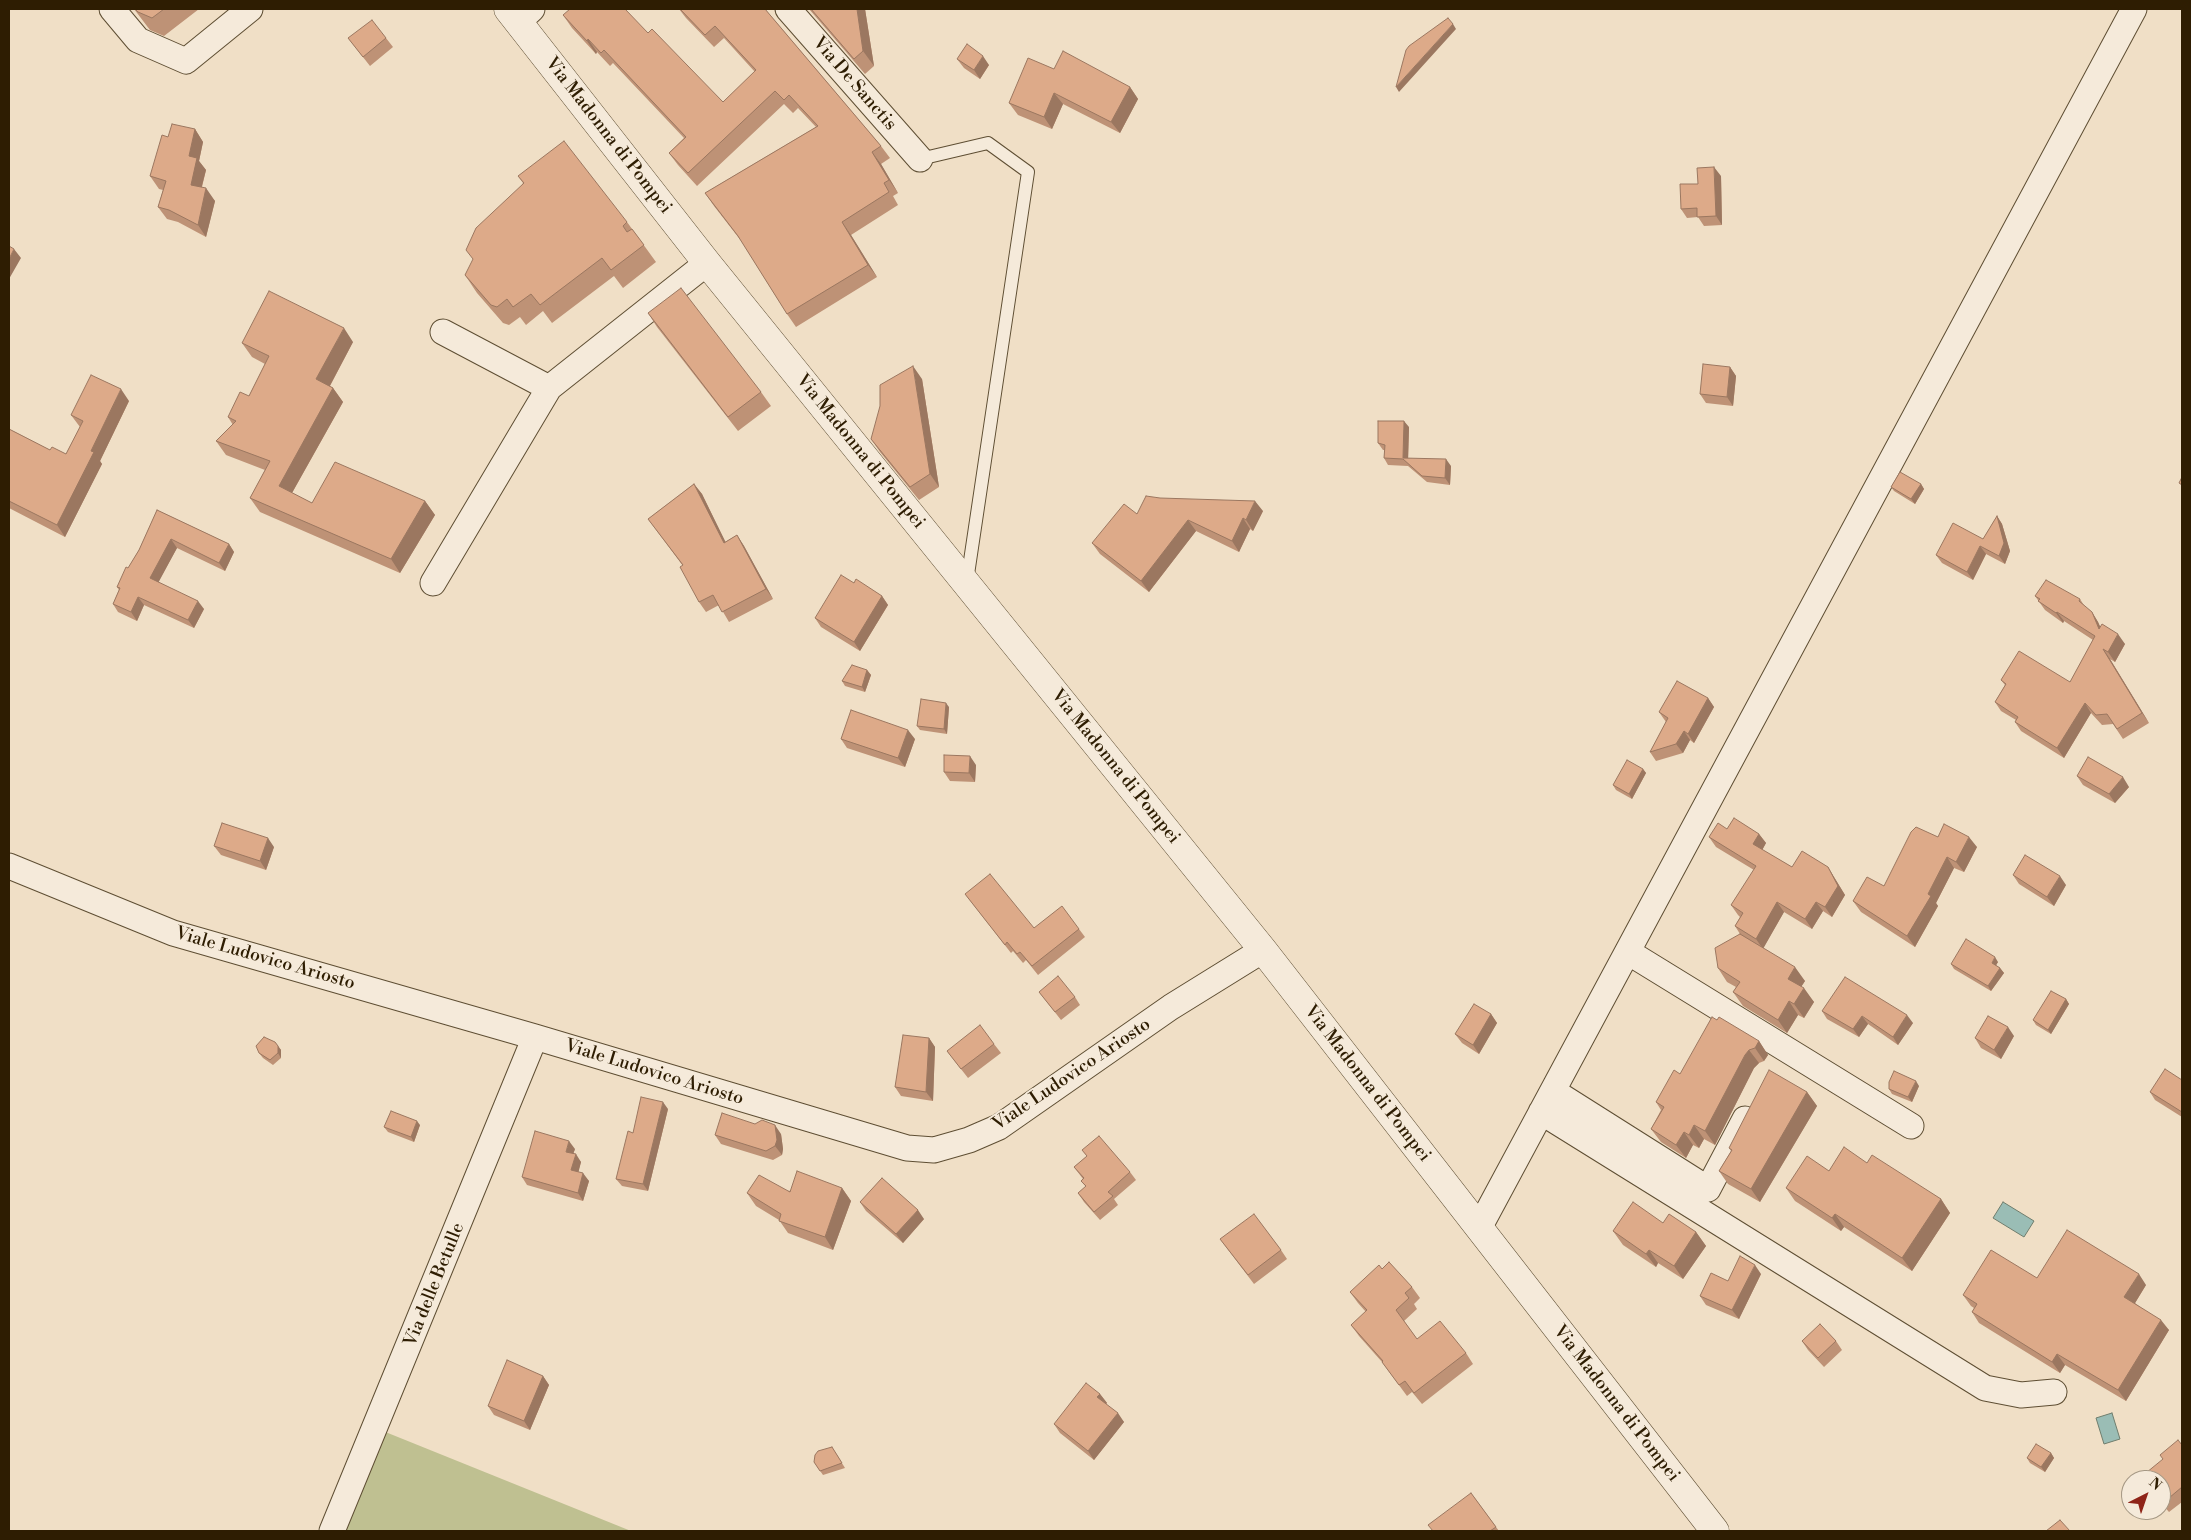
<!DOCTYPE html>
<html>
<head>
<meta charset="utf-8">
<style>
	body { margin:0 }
	#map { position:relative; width:2191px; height:1540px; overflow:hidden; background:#f0dfc6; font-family:"Libre Bodoni",serif }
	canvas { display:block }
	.frame { position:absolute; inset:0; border:10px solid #2e1d02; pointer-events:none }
	.north { position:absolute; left:2121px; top:1470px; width:50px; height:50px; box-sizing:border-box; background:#f5eada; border:1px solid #a59884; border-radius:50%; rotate:41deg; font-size:14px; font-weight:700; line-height:20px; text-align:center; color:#2e1d02 }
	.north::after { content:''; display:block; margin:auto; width:18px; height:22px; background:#8f2418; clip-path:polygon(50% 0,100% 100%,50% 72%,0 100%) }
</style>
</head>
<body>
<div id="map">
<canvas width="2191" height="1540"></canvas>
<div class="frame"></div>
<div class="north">N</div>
</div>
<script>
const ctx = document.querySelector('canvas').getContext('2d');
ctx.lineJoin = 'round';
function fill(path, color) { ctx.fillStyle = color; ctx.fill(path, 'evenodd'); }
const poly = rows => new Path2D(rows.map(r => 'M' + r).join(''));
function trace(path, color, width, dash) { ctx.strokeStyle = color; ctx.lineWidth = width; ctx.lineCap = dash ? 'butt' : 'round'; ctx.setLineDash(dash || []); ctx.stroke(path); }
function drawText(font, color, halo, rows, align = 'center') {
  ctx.font = font + ' "Libre Bodoni",serif'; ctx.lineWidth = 4; ctx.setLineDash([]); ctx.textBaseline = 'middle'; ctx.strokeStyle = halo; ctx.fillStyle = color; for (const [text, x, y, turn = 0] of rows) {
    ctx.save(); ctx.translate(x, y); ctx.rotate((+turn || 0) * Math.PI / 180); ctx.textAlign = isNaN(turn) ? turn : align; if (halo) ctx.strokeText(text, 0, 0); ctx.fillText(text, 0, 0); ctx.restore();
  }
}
fill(poly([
	[378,1429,631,1531,335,1531]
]), '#bfc091');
const water = poly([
	[2003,1202,2034,1221,2024,1237,1993,1218,2003,1202],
	[2112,1413,2120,1439,2104,1444,2096,1418,2112,1413]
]);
fill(water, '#9abdb5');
trace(water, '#6f7d6d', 1);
const service = poly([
	[920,159,988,143,1028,172,967,581]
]);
const minor = poly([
	[112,9,138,40,186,61,250,9],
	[788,9,920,159],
	[518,22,532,9],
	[443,332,549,388],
	[433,583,549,388,707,263],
	[9,866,173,933,535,1037,907,1148,934,1150,969,1140,999,1127,1171,1007,1263,950],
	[1628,952,1911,1126],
	[1553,1091,1708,1189,1745,1119],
	[1541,1112,1985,1388,2021,1395,2054,1392],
	[1479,1228,2134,9],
	[332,1531,535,1037]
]);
const tertiary = poly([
	[508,9,707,263,1263,950,1715,1531]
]);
trace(service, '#5e4e33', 14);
trace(minor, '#5e4e33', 27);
trace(tertiary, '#5e4e33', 29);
trace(service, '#f5eada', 12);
trace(minor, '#f5eada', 25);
trace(tertiary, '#f5eada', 28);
fill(poly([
	[134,9,199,9,164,36,150,30],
	[679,9,765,9,881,146,890,158,881,164,898,193,893,196,898,205,851,235,877,277,796,327,787,314,742,242,714,206,705,193,816,127,798,108,793,113,784,104,697,186,678,165,669,153,684,138,613,63,610,66,597,52,596,54,572,28,563,15,648,33,723,102,755,72,724,38,714,47,686,18],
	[809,9,865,9,874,66,865,74],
	[348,38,386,38,393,47,370,66],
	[957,59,989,65,980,79,964,68],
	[1054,69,1130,87,1138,99,1120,133,1063,104,1052,129,1018,115,1009,103],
	[195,129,203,142,199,161,206,170,202,187,215,201,206,237,178,222,167,219,158,207,163,190,159,189,150,176,168,137],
	[518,176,627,222,656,262,623,288,614,276,552,323,543,311,526,325,520,317,509,325,503,323,477,293,465,275,523,183],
	[1721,176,1722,225,1704,226,1698,217,1687,218,1681,209,1698,184],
	[648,313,761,392,771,406,738,431,657,327],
	[353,342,330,386,333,388,343,402,292,493,312,503,425,501,435,515,400,573,260,512,250,498,265,470,226,455,216,441,233,425,228,417,249,396,265,364,252,357,242,343],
	[1730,367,1736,376,1733,406,1706,403,1700,394],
	[922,379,939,487,919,500,880,452,871,439],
	[129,401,100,461,102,464,65,537,9,508,9,429,50,450,66,454,80,427,71,415],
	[1409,427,1408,458,1451,466,1450,485,1427,482,1408,466,1388,465,1384,458,1385,450,1383,450,1378,443],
	[694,484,702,494,725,542,737,535,744,546,773,599,729,622,719,605,706,612,699,602,683,566,648,519],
	[1921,484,1924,489,1915,504,1894,491,1891,487],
	[157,510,229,544,234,552,225,571,177,548,158,582,204,609,194,628,144,605,137,621,118,612,113,604,119,590,117,587,139,550],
	[1263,511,1253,531,1250,529,1239,552,1196,531,1149,592,1100,554,1092,543,1137,514],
	[1997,516,2002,524,2010,551,2005,564,1986,554,1973,580,1942,563,1936,555,1983,539],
	[854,583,882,596,888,605,860,651,821,627,815,618],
	[2035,596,2080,599,2085,607,2092,612,2098,622,2100,627,2125,644,2115,662,2110,659,2149,723,2123,739,2113,724,2102,725,2091,713,2064,758,2021,731,2015,722,2016,720,2001,711,1995,702,2005,685,2001,680,2070,682,2093,640,2064,621,2063,623,2045,610],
	[867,670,871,675,865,692,845,686,842,681],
	[1708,698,1714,707,1694,743,1690,740,1683,753,1656,761,1650,752,1666,722,1659,712],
	[949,707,947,734,920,730,917,726],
	[841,739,915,739,905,767,847,748],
	[976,765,975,782,950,781,944,772],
	[1643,769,1646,773,1632,799,1616,790,1613,785],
	[2077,776,2129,787,2115,803,2083,785],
	[1727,829,1759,834,1766,843,1762,850,1792,867,1828,867,1834,877,1845,895,1832,917,1823,911,1812,929,1784,912,1763,948,1805,981,1801,987,1814,1002,1804,1018,1798,1015,1787,1033,1743,1006,1733,992,1736,987,1727,982,1718,968,1740,934,1735,926,1740,917,1738,915,1731,905,1754,870,1716,847,1709,837],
	[1938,837,1977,847,1964,872,1954,868,1936,903,1938,906,1915,947,1861,912,1853,901,1884,886],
	[214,846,274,847,266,870,221,855],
	[2013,875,2066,885,2054,906,2019,884],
	[965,894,1034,928,1079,929,1085,937,1038,975,1026,960,1023,963,1013,951,1011,953],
	[1998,962,1996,965,2000,968,2004,973,1991,991,1954,969,1951,964],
	[1039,992,1075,997,1080,1005,1061,1020],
	[2066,999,2069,1004,2051,1034,2036,1025,2033,1020],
	[1822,1011,1913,1023,1898,1045,1868,1024,1859,1037,1827,1019],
	[1491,1014,1497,1023,1479,1054,1462,1043,1455,1034],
	[2014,1036,2001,1059,1981,1048,1975,1038],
	[929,1038,935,1047,933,1101,901,1096,895,1087],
	[1759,1041,1768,1055,1764,1061,1759,1063,1754,1068,1715,1145,1704,1139,1699,1148,1693,1145,1686,1158,1661,1142,1651,1129,1661,1110,1656,1102,1680,1074],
	[275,1042,281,1050,281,1058,273,1065,263,1058,259,1053],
	[994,1044,1001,1053,968,1078,947,1051],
	[2182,1080,2182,1117,2155,1100,2150,1092],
	[1919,1086,1912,1102,1892,1094,1889,1089],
	[1807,1092,1817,1106,1760,1202,1728,1184,1719,1171,1731,1151,1729,1148],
	[668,1109,648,1191,622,1186,616,1179,633,1133],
	[420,1125,414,1142,388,1132,384,1127],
	[781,1134,783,1149,782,1155,773,1160,721,1144,715,1135],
	[575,1149,573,1154,581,1162,578,1172,589,1181,583,1201,527,1185,522,1177],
	[1082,1150,1130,1172,1136,1180,1114,1199,1118,1205,1100,1220,1084,1202,1078,1193,1086,1187,1081,1181,1083,1179,1074,1167,1087,1156],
	[1867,1163,1941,1199,1950,1213,1912,1271,1844,1227,1841,1231,1795,1201,1786,1188,1829,1171],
	[842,1188,851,1201,833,1250,788,1233,779,1220,756,1206,747,1193],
	[860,1202,924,1219,903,1243,866,1211],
	[1663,1223,1696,1232,1706,1246,1683,1279,1658,1263,1656,1267,1623,1245,1613,1231],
	[1220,1239,1281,1250,1287,1259,1254,1284],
	[1382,1269,1412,1287,1420,1298,1414,1304,1417,1309,1404,1321,1417,1339,1466,1353,1473,1364,1422,1404,1412,1392,1407,1396,1382,1362,1359,1336,1351,1325,1366,1312,1358,1303,1350,1292],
	[1761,1274,1739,1319,1706,1305,1700,1296,1728,1281],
	[2037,1278,2146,1285,2135,1303,2169,1330,2126,1401,2065,1365,2060,1373,1979,1323,1972,1312,1974,1308,1971,1306,1963,1295],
	[1802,1341,1836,1341,1842,1350,1824,1367,1808,1350],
	[543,1376,549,1385,530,1430,494,1415,488,1406],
	[1100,1394,1107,1403,1106,1404,1124,1422,1094,1460,1060,1433,1054,1424],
	[2182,1445,2182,1502,2169,1512,2161,1503,2161,1480],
	[832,1447,845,1468,823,1475,814,1462],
	[2051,1453,2054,1458,2045,1472,2030,1463,2027,1458],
	[1471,1493,1499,1531,1432,1531]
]), '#be9276');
fill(poly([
	[857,9,865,9,874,66,863,51],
	[1453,24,1456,29,1399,92,1396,87],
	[588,39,597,52,596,54,587,41],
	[983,56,989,65,980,79,974,70],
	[1130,87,1138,99,1120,133,1111,122],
	[1054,93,1063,104,1052,129,1044,117],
	[195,129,203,142,199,161,206,170,199,197,191,185,189,156],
	[872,152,881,164,898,193,889,180],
	[1714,167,1721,176,1722,225,1716,216],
	[206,188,215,201,206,237,198,225],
	[842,222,851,235,877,277,868,265],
	[14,249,21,258,9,279,9,259],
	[344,328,353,342,326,393,316,379],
	[913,366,922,379,939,487,930,474],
	[1730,367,1736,376,1733,406,1727,397],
	[333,388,343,402,288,500,279,486],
	[121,389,129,401,100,461,102,464,65,537,57,525,91,451],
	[1404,421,1409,427,1408,463,1403,458],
	[1446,459,1451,466,1450,485,1445,478],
	[694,484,702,494,731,553,724,543],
	[1921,484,1924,489,1915,504,1911,499],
	[425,501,435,515,400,573,391,559],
	[1255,501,1263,511,1253,531,1246,520],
	[1997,516,2002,524,2010,551,2005,564,1999,556],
	[1243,518,1250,529,1239,552,1232,541],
	[1188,520,1196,531,1149,592,1141,581],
	[737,535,744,546,773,599,766,589],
	[171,539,177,548,156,587,150,578],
	[229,544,234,552,225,571,219,563],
	[1980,546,1986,554,1973,580,1967,572],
	[882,596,888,605,860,651,854,642],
	[138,597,144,605,137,621,131,612],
	[198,601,204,609,194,628,188,620],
	[2057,612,2064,621,2063,623,2056,613],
	[2092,612,2098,622,2106,639,2099,629],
	[2118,634,2125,644,2115,662,2108,652],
	[2103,649,2110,659,2149,723,2142,713],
	[867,670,871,675,865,692,862,687],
	[1708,698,1714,707,1694,743,1688,734],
	[946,703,949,707,947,734,944,729],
	[2085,703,2091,713,2064,758,2057,748],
	[908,730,915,739,905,767,898,758],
	[1684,731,1690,740,1683,753,1676,744],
	[970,756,976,765,975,782,969,773],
	[1643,769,1646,773,1632,799,1629,794],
	[2123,777,2129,787,2115,803,2109,794],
	[1759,834,1766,843,1760,854,1753,844],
	[1969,837,1977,847,1964,872,1956,862],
	[268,838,274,847,266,870,260,861],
	[1947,857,1954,868,1936,903,1938,906,1915,947,1907,936],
	[1828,867,1834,877,1845,895,1832,917,1825,907],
	[2060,876,2066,885,2054,906,2047,897],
	[1777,902,1784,912,1763,949,1756,939],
	[1816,902,1823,911,1812,929,1805,919],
	[1995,957,1998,962,1995,967,1992,963],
	[1795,967,1805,981,1797,993,1788,979],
	[2000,968,2004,973,1991,991,1988,986],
	[1804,988,1814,1002,1804,1018,1794,1004],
	[2066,999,2069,1004,2051,1034,2048,1030],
	[1789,1001,1798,1015,1787,1033,1778,1020],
	[1491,1014,1497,1023,1479,1054,1473,1045],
	[1907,1015,1913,1023,1898,1045,1893,1037],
	[1862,1016,1868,1024,1859,1037,1853,1029],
	[2008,1027,2014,1036,2001,1059,1994,1050],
	[929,1038,935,1047,933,1101,926,1092],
	[1759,1041,1768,1055,1764,1061,1755,1048],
	[278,1046,281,1050,281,1058,278,1053],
	[1749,1050,1759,1063,1754,1068,1715,1145,1705,1131,1745,1055],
	[1916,1081,1919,1086,1912,1102,1908,1097],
	[1807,1092,1817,1106,1760,1202,1751,1189],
	[663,1102,668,1109,648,1191,643,1184],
	[417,1121,420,1125,414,1142,411,1137],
	[775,1125,781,1134,783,1149,782,1155,775,1146],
	[1694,1125,1704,1139,1699,1148,1689,1135],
	[1684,1132,1693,1145,1686,1158,1676,1145],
	[569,1141,575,1149,571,1160,566,1152],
	[576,1154,581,1162,577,1178,571,1170],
	[583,1173,589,1181,583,1201,578,1193],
	[842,1188,851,1201,833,1250,825,1237],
	[1941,1199,1950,1213,1912,1271,1902,1258],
	[918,1210,924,1219,903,1243,896,1234],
	[1835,1214,1844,1227,1841,1231,1832,1218],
	[1696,1232,1706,1246,1683,1279,1674,1266],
	[1649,1250,1658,1263,1656,1267,1646,1254],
	[1755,1265,1761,1274,1739,1319,1732,1310],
	[2139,1274,2146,1285,2132,1308,2124,1297],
	[2161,1320,2169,1330,2126,1401,2118,1390],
	[2057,1354,2065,1365,2060,1373,2052,1362],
	[543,1376,549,1385,530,1430,524,1421],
	[1100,1394,1107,1403,1104,1406,1097,1397],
	[1118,1413,1124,1422,1094,1460,1088,1451],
	[2051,1453,2054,1458,2045,1472,2041,1467]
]), '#9b7760');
const building = poly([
	[135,9,164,9,152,18,138,12,135,9],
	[570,9,625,9,648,33,652,29,723,102,756,70,715,26,705,35,680,9,765,9,881,146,872,152,889,180,884,183,889,192,842,222,868,265,787,314,738,236,705,193,818,126,789,95,784,100,775,91,688,173,669,153,686,137,604,50,601,53,588,39,587,41,563,15,570,9],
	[811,9,857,9,863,51,854,59,811,9],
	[1448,18,1453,24,1396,87,1406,50,1409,46,1448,18],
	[372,20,386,38,363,57,348,38,372,20],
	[967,44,983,56,974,70,957,59,967,44],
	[1063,51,1130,87,1111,122,1054,93,1044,117,1009,103,1028,58,1054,69,1063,51],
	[172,124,195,129,189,156,197,158,191,185,206,188,198,225,169,210,158,207,166,181,150,176,162,135,168,137,172,124],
	[564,141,627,222,623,226,627,232,632,229,644,245,611,270,602,258,540,305,531,294,513,307,507,299,497,307,491,305,465,275,473,259,466,250,476,228,524,183,518,176,564,141],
	[1714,167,1716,216,1697,217,1697,208,1681,209,1680,184,1698,184,1697,168,1714,167],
	[9,246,14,249,9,259,9,246],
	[681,288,761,392,728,417,648,313,681,288],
	[269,291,344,328,316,379,333,388,279,486,312,503,335,462,425,501,391,559,250,498,270,461,216,441,236,421,228,417,240,392,249,396,269,356,242,343,269,291],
	[1703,364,1730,367,1727,397,1700,394,1703,364],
	[913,366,930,474,910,487,871,439,880,406,880,385,913,366],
	[91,375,121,389,91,451,94,452,57,525,9,501,9,429,50,450,52,447,66,454,83,421,71,415,91,375],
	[1378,421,1404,421,1403,458,1446,459,1445,478,1422,476,1403,459,1384,458,1385,445,1378,443,1378,421],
	[1900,472,1921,484,1911,499,1891,487,1900,472],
	[2182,477,2182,485,2179,483,2182,477],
	[694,484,724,543,737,535,766,589,722,612,713,595,699,602,680,567,683,565,648,519,694,484],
	[1146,496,1160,498,1255,501,1246,520,1243,518,1232,541,1188,520,1141,581,1092,543,1124,504,1137,514,1146,496],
	[157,510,229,544,219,563,171,539,150,578,198,601,188,620,138,597,131,612,113,604,120,588,117,587,126,567,128,568,139,550,157,510],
	[1997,516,2004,543,1999,556,1980,546,1967,572,1936,555,1953,523,1983,539,1997,516],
	[841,575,854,583,856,579,882,596,854,642,815,618,841,575],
	[2046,580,2080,599,2079,601,2092,612,2099,629,2102,624,2118,634,2108,652,2103,649,2142,713,2117,729,2107,714,2096,715,2085,703,2057,748,2015,722,2018,717,1995,702,2006,684,2001,680,2019,651,2070,682,2095,636,2057,612,2056,613,2038,601,2040,599,2035,596,2046,580],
	[852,665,867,670,862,687,842,681,852,665],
	[1677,681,1708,698,1688,734,1684,731,1676,744,1650,752,1668,718,1659,712,1677,681],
	[921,699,946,703,944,729,917,726,921,699],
	[851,710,908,730,898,758,841,739,851,710],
	[944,755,970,756,969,773,944,772,944,755],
	[2088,757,2123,777,2109,794,2077,776,2088,757],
	[1627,760,1643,769,1629,794,1613,785,1627,760],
	[1734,818,1759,834,1753,844,1792,867,1802,851,1828,867,1838,886,1825,907,1816,902,1805,919,1777,902,1756,939,1735,926,1743,913,1731,905,1756,866,1709,837,1718,823,1727,829,1734,818],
	[222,823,268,838,260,861,214,846,222,823],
	[1944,824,1969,837,1956,862,1947,857,1928,894,1931,896,1907,936,1853,901,1867,877,1884,886,1911,832,1916,827,1938,837,1944,824],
	[2025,855,2060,876,2047,897,2013,875,2025,855],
	[990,874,1034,928,1062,906,1079,929,1032,966,1020,952,1017,954,1007,942,1005,945,965,894,990,874],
	[1740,934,1795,967,1788,979,1804,988,1794,1004,1789,1001,1778,1020,1733,992,1740,982,1718,968,1715,948,1740,934],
	[1966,939,1995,957,1992,963,2000,968,1988,986,1951,964,1966,939],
	[1058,976,1075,997,1055,1012,1039,992,1058,976],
	[1845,977,1907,1015,1893,1037,1862,1016,1853,1029,1822,1011,1845,977],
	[2051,991,2066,999,2048,1030,2033,1020,2051,991],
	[1474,1004,1491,1014,1473,1045,1455,1034,1474,1004],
	[1988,1016,2008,1027,1994,1050,1975,1038,1988,1016],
	[1712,1017,1717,1020,1719,1017,1759,1041,1755,1048,1749,1050,1745,1055,1705,1131,1694,1125,1689,1135,1684,1132,1676,1145,1651,1129,1664,1107,1656,1102,1674,1070,1680,1074,1712,1017],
	[980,1025,994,1044,961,1069,947,1051,980,1025],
	[903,1035,929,1038,926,1092,895,1087,903,1035],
	[264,1037,275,1042,278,1046,278,1053,270,1060,259,1053,256,1046,264,1037],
	[2165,1069,2182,1080,2182,1112,2150,1092,2165,1069],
	[1769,1070,1807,1092,1751,1189,1719,1171,1732,1150,1729,1148,1769,1070],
	[1894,1071,1916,1081,1908,1097,1889,1089,1889,1082,1894,1071],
	[641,1097,663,1102,643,1184,616,1179,628,1131,633,1133,641,1097],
	[391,1111,417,1121,411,1137,384,1127,391,1111],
	[722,1113,755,1124,762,1120,775,1125,777,1140,775,1146,766,1151,715,1135,722,1113],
	[535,1131,569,1141,566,1152,576,1154,571,1170,583,1173,578,1193,522,1177,535,1131],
	[1099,1136,1130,1172,1108,1192,1113,1196,1094,1212,1078,1193,1086,1186,1081,1181,1084,1178,1074,1167,1087,1156,1082,1150,1099,1136],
	[1844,1147,1867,1163,1872,1155,1941,1199,1902,1258,1835,1214,1832,1218,1786,1188,1807,1156,1829,1171,1844,1147],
	[797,1171,842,1188,825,1237,779,1221,781,1214,747,1193,759,1175,790,1192,797,1171],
	[882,1178,918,1210,896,1234,860,1202,882,1178],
	[1633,1202,1663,1223,1669,1214,1696,1232,1674,1266,1649,1250,1646,1254,1613,1231,1633,1202],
	[1254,1214,1281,1250,1248,1275,1220,1239,1254,1214],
	[2067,1230,2139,1274,2124,1297,2161,1320,2118,1390,2057,1354,2052,1362,1972,1312,1977,1304,1963,1295,1991,1250,2037,1278,2067,1230],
	[1740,1256,1755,1265,1732,1310,1700,1296,1711,1273,1728,1281,1740,1256],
	[1389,1262,1412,1287,1405,1293,1409,1298,1396,1310,1417,1339,1440,1321,1466,1353,1414,1393,1405,1381,1399,1385,1382,1362,1383,1361,1351,1325,1367,1310,1350,1292,1379,1265,1382,1269,1389,1262],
	[1820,1324,1836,1341,1818,1358,1802,1341,1820,1324],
	[507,1360,543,1376,524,1421,488,1406,507,1360],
	[1086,1383,1100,1394,1097,1397,1118,1413,1088,1451,1054,1424,1086,1383],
	[2178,1440,2182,1445,2182,1487,2163,1503,2161,1501,2161,1480,2143,1480,2141,1477,2163,1459,2160,1455,2178,1440],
	[2036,1444,2051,1453,2041,1467,2027,1458,2036,1444],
	[832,1447,842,1463,820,1471,814,1462,815,1455,818,1451,832,1447],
	[1471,1493,1496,1527,1490,1531,1433,1531,1428,1525,1471,1493],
	[2060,1520,2070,1531,2046,1531,2060,1520]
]);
fill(building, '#ddaa89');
trace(building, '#9b7760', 1);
drawText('18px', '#2e1d02', '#f5eada', [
	["Via De Sanctis",854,84,49],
	["Via Madonna di Pompei",608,136,52],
	["Via Madonna di Pompei",860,452,51],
	["Via Madonna di Pompei",1115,767,51],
	["Viale Ludovico Ariosto",265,959,16],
	["Viale Ludovico Ariosto",654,1073,17],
	["Viale Ludovico Ariosto",1072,1075,-34],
	["Via Madonna di Pompei",1367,1084,52],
	["Via delle Betulle",435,1285,-68],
	["Via Madonna di Pompei",1616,1404,52]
]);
</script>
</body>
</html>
